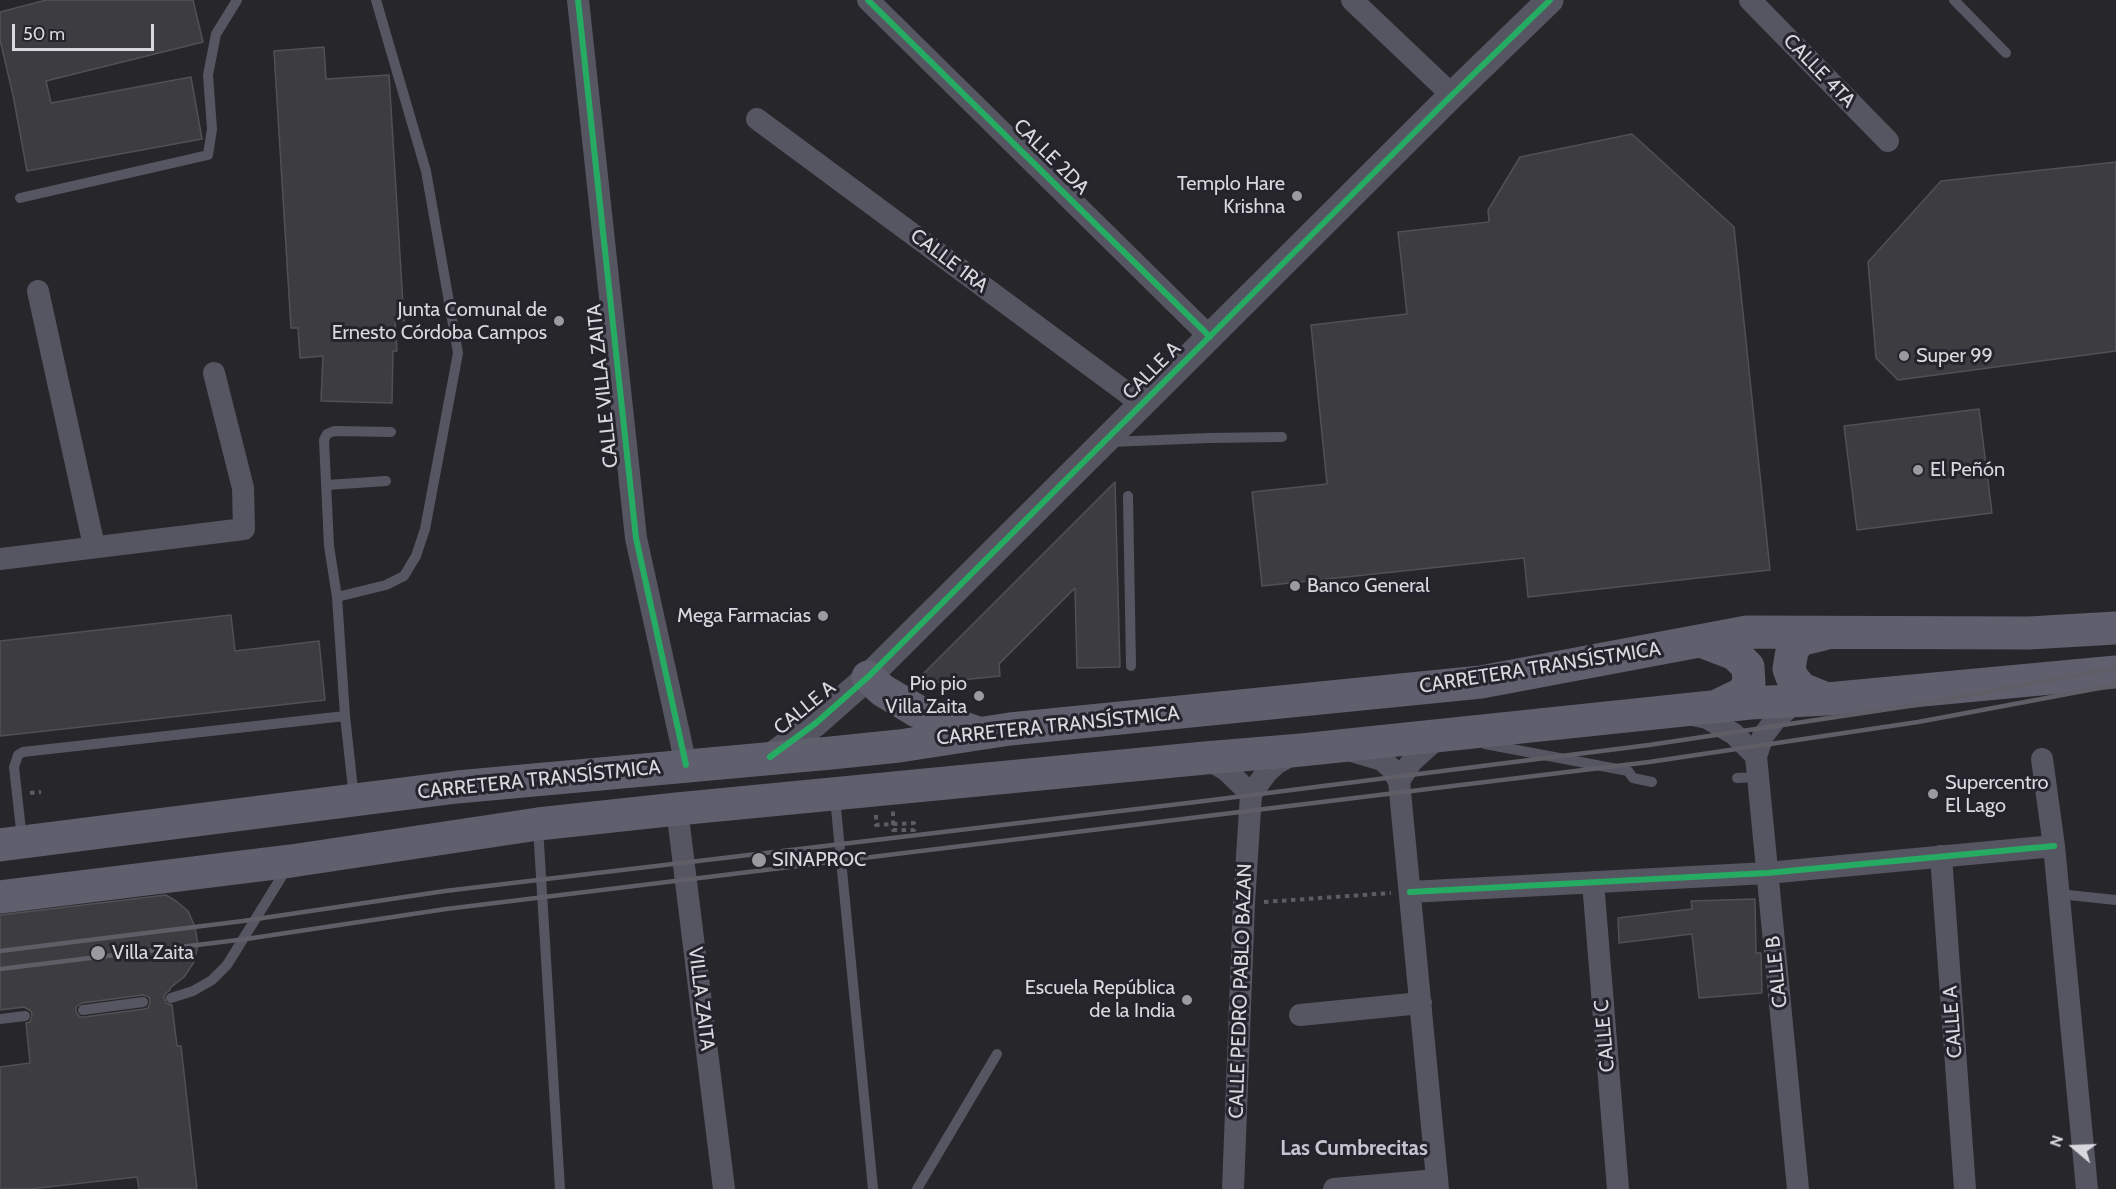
<!DOCTYPE html>
<html>
<head>
<meta charset="utf-8">
<style>
	body { margin:0 }
	#map { position:relative; width:2116px; height:1189px; overflow:hidden; background:#26262b; font-family:Cabin,sans-serif }
	canvas { display:block }
	.north { position:absolute; left:2044px; top:1117px; width:60px; height:60px; -webkit-text-stroke:4px #25242d; paint-order:stroke; rotate:289deg; font-size:16px; font-weight:700; line-height:24px; text-align:center; color:#d9d8de }
	.north::after { content:''; display:block; margin:auto; width:21px; height:27px; background:#d9d8de; clip-path:polygon(50% 0,100% 100%,50% 72%,0 100%) }
	.scale { position:absolute; left:12px; top:24px; width:142px; height:27px; box-sizing:border-box; border:3px solid #d9d8de; border-top:0; padding-left:8px; font-size:18px; line-height:21px; white-space:nowrap; color:#d9d8de; -webkit-text-stroke:4px #25242d; paint-order:stroke }
</style>
</head>
<body>
<div id="map">
<canvas width="2116" height="1189"></canvas>
<div class="north">N</div>
<div class="scale">50 m</div>
</div>
<script>
const ctx = document.querySelector('canvas').getContext('2d');
ctx.lineJoin = 'round';
function fill(path, color) { ctx.fillStyle = color; ctx.fill(path, 'evenodd'); }
const poly = rows => new Path2D(rows.map(r => 'M' + r).join(''));
function trace(path, color, width, dash) { ctx.strokeStyle = color; ctx.lineWidth = width; ctx.lineCap = dash ? 'butt' : 'round'; ctx.setLineDash(dash || []); ctx.stroke(path); }
function drawText(font, color, halo, rows, align = 'center') {
  ctx.font = font + ' Cabin,sans-serif'; ctx.lineWidth = 6; ctx.setLineDash([]); ctx.textBaseline = 'middle'; ctx.strokeStyle = halo; ctx.fillStyle = color; for (const [text, x, y, turn = 0] of rows) {
    ctx.save(); ctx.translate(x, y); ctx.rotate((+turn || 0) * Math.PI / 180); ctx.textAlign = isNaN(turn) ? turn : align; if (halo) ctx.strokeText(text, 0, 0); ctx.fillText(text, 0, 0); ctx.restore();
  }
}
const building = poly([
	[46,0,193,0,203,42,46,81,51,103,191,77,202,139,27,171,13,95,0,40,0,12,46,0],
	[324,47,326,79,389,75,404,321,395,321,397,351,393,351,392,403,321,401,323,356,300,358,298,328,291,328,274,51,324,47],
	[1632,134,1734,227,1770,570,1528,597,1524,558,1262,586,1252,492,1327,484,1311,325,1407,314,1398,232,1489,222,1488,210,1520,157,1632,134],
	[2116,162,2116,351,1898,380,1876,358,1868,262,1941,181,2116,162],
	[1979,409,1992,513,1857,530,1844,426,1979,409],
	[1115,482,1120,667,1077,668,1075,588,999,664,1000,676,912,685,1115,482],
	[231,615,235,651,319,641,325,700,0,736,0,641,231,615],
	[166,895,176,901,188,911,195,927,198,945,194,962,184,977,170,988,170,990,166,993,164,997,166,1003,172,1005,177,1046,181,1046,197,1189,139,1189,137,1177,29,1189,0,1189,0,1067,30,1063,26,1023,30,1022,32,1016,31,1011,24,1007,0,1010,0,915,166,895],
	[143,995,149,997,150,1002,148,1008,144,1009,84,1017,80,1017,76,1012,76,1007,82,1003,143,995],
	[1755,899,1756,953,1761,953,1762,993,1699,998,1692,934,1619,943,1618,918,1692,909,1691,901,1755,899]
]);
fill(building, '#3d3d41');
trace(building, '#515155', 1.5);
trace(poly([
	[30,793,41,792],
	[876,815,876,825,914,823,914,830,893,830,893,811],
	[1264,902,1391,893]
]), '#5c5c65', 4, [4.5, 4.5]);
trace(poly([
	[1954,0,2006,53],
	[20,198,208,155,212,129,208,75,216,34,237,0],
	[1110,442,1209,438,1282,437],
	[327,485,386,481],
	[1128,496,1131,666],
	[337,597,386,585,404,576,416,556,425,529,458,353,426,171,376,0],
	[1485,744,1628,771,1633,778,1652,782],
	[1737,778,1759,777],
	[354,798,345,716,337,597,329,546,324,440,327,434,334,431,391,432],
	[835,798,873,1189],
	[538,827,560,1189],
	[22,839,14,767,18,755,23,752,345,716],
	[2059,894,2116,900],
	[171,998,193,991,212,980,227,965,287,868],
	[83,1010,143,1002],
	[0,1019,25,1016],
	[917,1189,997,1054]
]), '#565662', 10);
trace(poly([
	[578,0,636,538,686,765],
	[868,0,1210,337],
	[1352,0,1452,95],
	[1750,0,1888,141],
	[757,119,1142,404],
	[38,291,94,546],
	[0,559,244,529,243,488,214,373],
	[1687,714,1707,718,1734,734,1756,756],
	[1348,750,1382,760,1391,768,1399,781,1438,1189],
	[1205,758,1226,770,1251,794],
	[2042,759,2054,846,2087,1189],
	[1399,781,1412,761,1441,735],
	[677,809,724,1189],
	[1941,856,1965,1189],
	[1593,882,1618,1189],
	[1410,892,1767,873,2054,846],
	[1300,1015,1421,1003],
	[1233,1189,1244,903,1251,794,1267,772,1277,763,1296,753],
	[1334,1189,1437,1180],
	[1798,1189,1756,756,1763,736,1775,720,1791,706,1802,702]
]), '#565662', 22);
trace(poly([
	[770,757,816,723,868,677,1452,95,1550,0]
]), '#565662', 27);
trace(poly([
	[1824,634,1799,640,1792,651,1789,669,1793,679,1802,689,1827,699],
	[1701,641,1735,654,1748,667,1749,683,1742,694,1717,706],
	[868,677,882,690,917,711,975,732],
	[0,845,457,787,831,753,899,746,1010,729,1481,682,1747,632,2029,633,2116,628],
	[0,897,291,861,538,824,677,809,1205,758,1301,750,1750,703,1827,699,2116,672]
]), '#605f6d', 33);
trace(poly([
	[0,951,243,921,445,891,1196,802,1649,745,1916,705,2116,668],
	[0,969,246,939,446,909,1649,762,1918,722,2116,685]
]), '#5f5e66', 4.5);
trace(poly([
	[578,0,636,538,686,765],
	[868,0,1210,337],
	[770,757,816,723,868,677,1452,95,1550,0],
	[1410,892,1767,873,2054,846]
]), '#26ab63', 6);
for (const [x, y, r, color] of [
	[1297,196,6,"#9a9a9f"],
	[559,321,6,"#9a9a9f"],
	[1904,356,6,"#9a9a9f"],
	[1918,470,6,"#9a9a9f"],
	[1295,586,6,"#9a9a9f"],
	[823,616,6,"#9a9a9f"],
	[979,696,6,"#9a9a9f"],
	[1933,794,6,"#9a9a9f"],
	[759,860,8,"#9a9a9f"],
	[98,953,8,"#9a9a9f"],
	[1187,1000,6,"#9a9a9f"]
]) { const dot = new Path2D(); dot.arc(x, y, r, 0, 2 * Math.PI); ctx.fillStyle = color; ctx.fill(dot); trace(dot, '#25242d', 2); }
drawText('20px', '#d9d8de', '#25242d', [
	["CALLE 4TA",1819,71,46],
	["CALLE 2DA",1051,157,45],
	["CALLE 1RA",949,261,37],
	["CALLE A",1152,371,-45],
	["CALLE VILLA ZAITA",603,386,-96],
	["CARRETERA TRANSÍSTMICA",1540,668,-9],
	["CALLE A",805,708,-39],
	["CARRETERA TRANSÍSTMICA",1058,726,-6],
	["CARRETERA TRANSÍSTMICA",539,780,-6],
	["CALLE B",1777,972,-96],
	["CALLE PEDRO PABLO BAZAN",1241,991,-88],
	["VILLA ZAITA",701,999,83],
	["CALLE A",1953,1022,-94],
	["CALLE C",1605,1036,-95]
]);
drawText('20px', '#d9d8de', '#25242d', [
	["Templo Hare",1285,184,"right"],
	["Krishna",1285,207,"right"],
	["Junta Comunal de",547,310,"right"],
	["Ernesto Córdoba Campos",547,333,"right"],
	["Super 99",1916,356],
	["El Peñón",1930,470],
	["Banco General",1307,586],
	["Mega Farmacias",811,616,"right"],
	["Pio pio",967,684,"right"],
	["Villa Zaita",967,707,"right"],
	["Supercentro",1945,783],
	["El Lago",1945,806],
	["SINAPROC",772,860],
	["Villa Zaita",112,953],
	["Escuela República",1175,988,"right"],
	["de la India",1175,1011,"right"]
], 'left');
drawText('bold 21px', '#c5c5d0', '#25242d', [
	["Las Cumbrecitas",1354,1149]
]);
</script>
</body>
</html>
